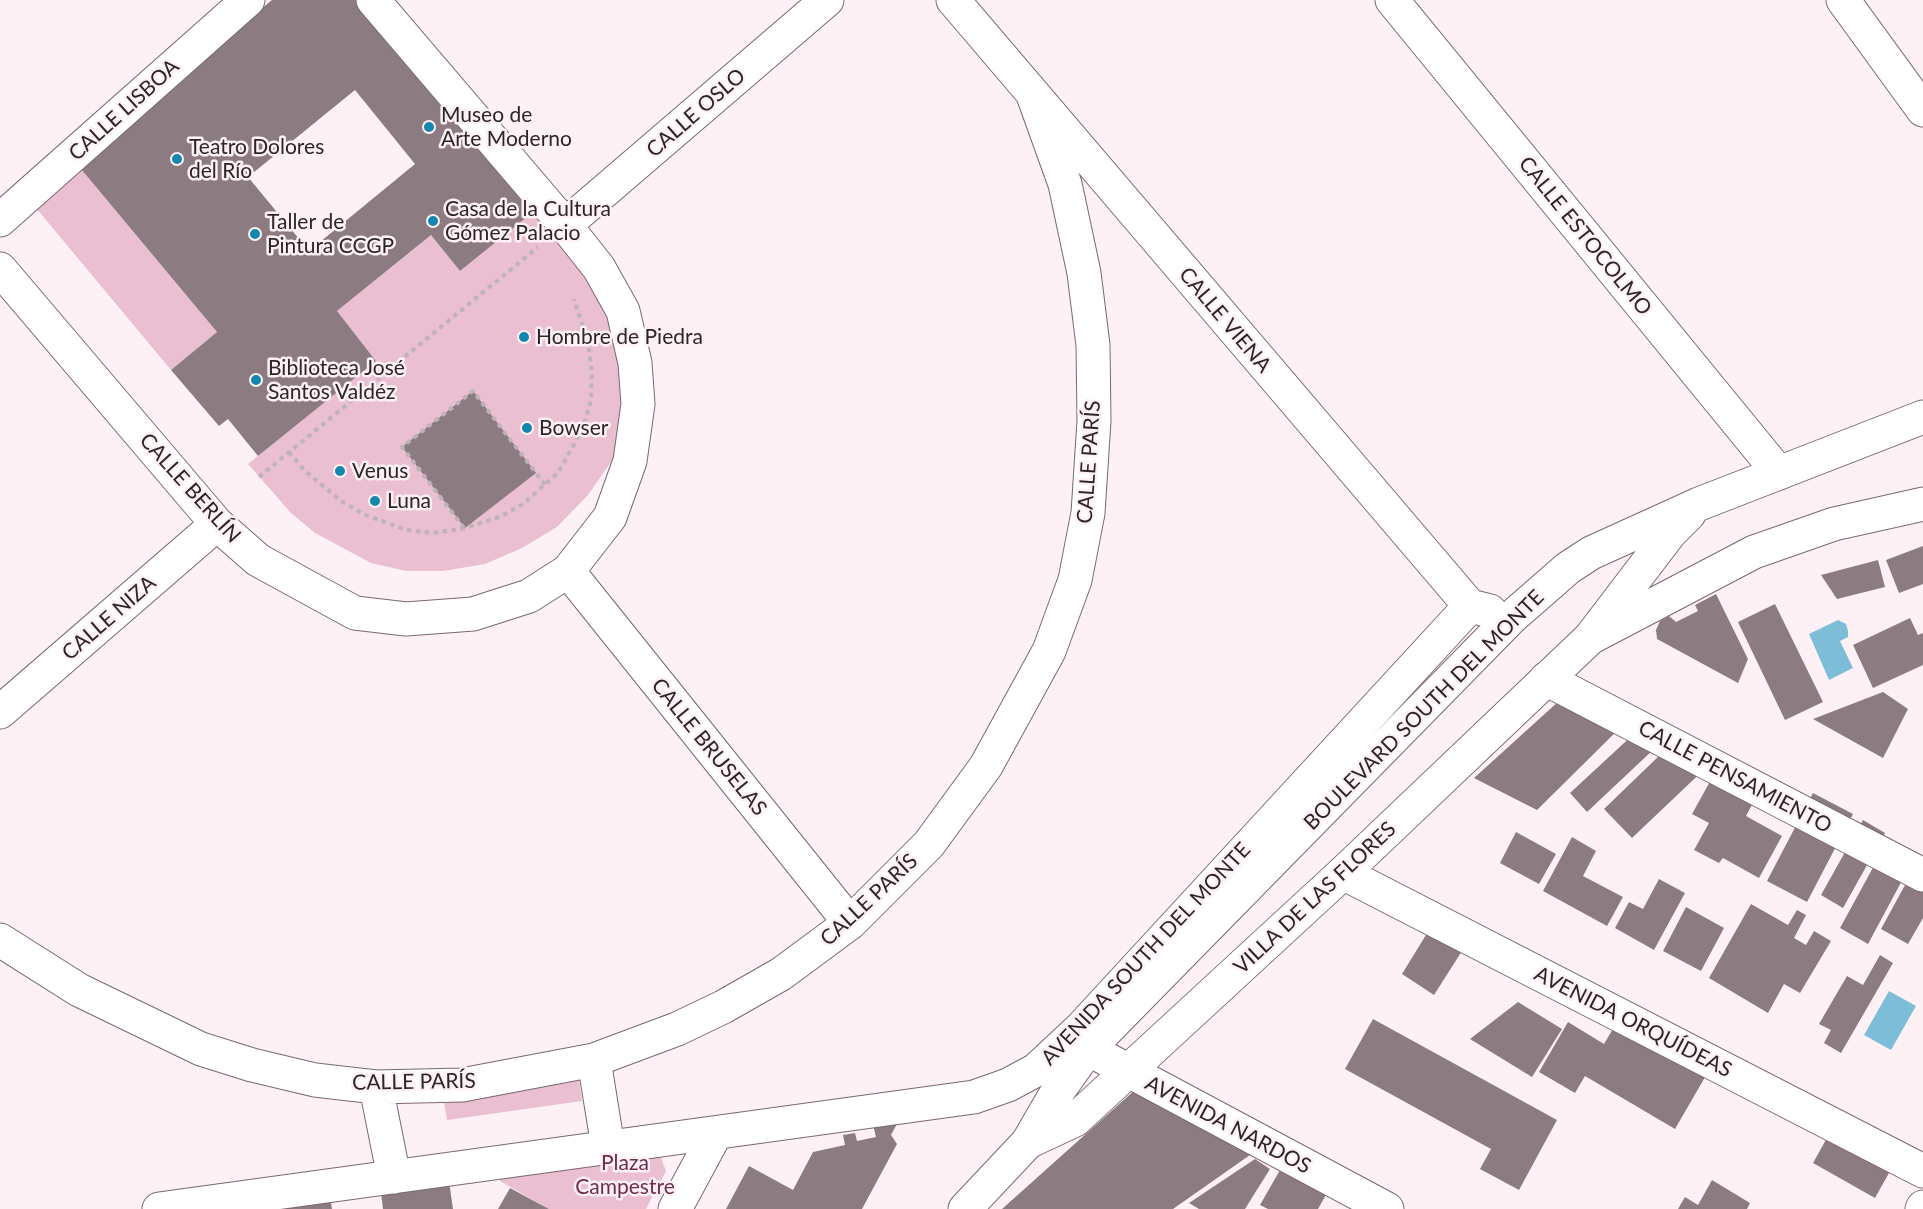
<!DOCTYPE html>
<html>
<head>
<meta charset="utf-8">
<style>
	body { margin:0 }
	canvas { display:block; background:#fdf1f6 }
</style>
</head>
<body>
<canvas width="1923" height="1209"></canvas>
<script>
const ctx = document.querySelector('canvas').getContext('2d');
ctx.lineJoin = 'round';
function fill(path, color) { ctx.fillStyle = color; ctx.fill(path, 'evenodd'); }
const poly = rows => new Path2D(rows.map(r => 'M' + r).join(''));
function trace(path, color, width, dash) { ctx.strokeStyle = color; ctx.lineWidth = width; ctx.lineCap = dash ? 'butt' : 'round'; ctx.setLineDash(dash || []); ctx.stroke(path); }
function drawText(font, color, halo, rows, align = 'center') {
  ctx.font = font + ' Lato,sans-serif'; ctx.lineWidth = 5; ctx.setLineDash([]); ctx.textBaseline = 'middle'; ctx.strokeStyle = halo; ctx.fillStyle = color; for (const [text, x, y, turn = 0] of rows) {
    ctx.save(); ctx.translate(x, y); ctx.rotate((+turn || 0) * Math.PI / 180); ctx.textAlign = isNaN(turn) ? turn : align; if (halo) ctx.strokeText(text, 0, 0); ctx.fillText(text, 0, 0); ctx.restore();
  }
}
fill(poly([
	[76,163,217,332,171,370,31,202],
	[552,196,608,272,626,425,611,462,588,495,557,527,522,548,485,564,443,571,406,571,371,563,315,533,291,513,248,464,376,361,337,311,431,235,460,271],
	[575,1051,582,1101,447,1120,439,1071],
	[658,1150,666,1171,646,1209,549,1209,500,1181,497,1159]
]), '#e9bfd1');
fill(poly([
	[1838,620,1846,624,1848,631,1848,637,1840,641,1853,668,1829,680,1809,634],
	[1889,991,1916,1006,1891,1050,1864,1035]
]), '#7ebdd8');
fill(poly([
	[272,0,370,0,538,208,460,271,431,235,337,311,376,361,258,456,228,419,219,426,171,370,217,332,76,163],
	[355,90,415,164,309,251,248,177],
	[473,391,536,473,465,528,402,447],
	[1923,546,1923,584,1899,593,1886,560],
	[1878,560,1885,587,1837,599,1821,575],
	[1716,594,1748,659,1738,683,1657,639,1656,630,1660,621,1669,616,1676,622,1698,611,1695,605],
	[1775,604,1823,702,1785,720,1738,622],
	[1910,618,1918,635,1923,633,1923,665,1873,688,1853,645],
	[1570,691,1632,716,1537,810,1474,778],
	[1883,692,1908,709,1883,758,1813,719],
	[1637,731,1654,749,1587,812,1570,793],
	[1661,754,1712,762,1632,838,1604,809],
	[1718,767,1760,790,1746,816,1782,836,1759,878,1723,858,1719,863,1694,850,1709,823,1692,814],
	[1813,793,1853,814,1807,902,1767,881],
	[1863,820,1885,833,1843,908,1821,895],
	[1516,832,1556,854,1539,884,1500,863],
	[1572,837,1596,851,1583,876,1623,897,1607,926,1543,891],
	[1887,842,1905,875,1868,944,1840,928],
	[1910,876,1923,884,1923,918,1908,944,1881,929],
	[1659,879,1685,893,1654,950,1615,928,1629,902,1643,909],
	[1751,904,1788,925,1797,910,1806,915,1794,938,1806,945,1814,931,1831,941,1800,993,1784,984,1768,1013,1709,978],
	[1686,907,1724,928,1701,971,1663,951],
	[1429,930,1462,951,1434,995,1402,974],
	[1880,955,1893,963,1841,1053,1824,1043,1831,1030,1819,1024,1847,976,1863,985],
	[1518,1002,1562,1029,1532,1077,1470,1039],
	[1620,1017,1708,1072,1675,1129,1585,1076,1575,1093,1539,1072,1568,1022,1604,1044],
	[1373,1019,1557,1120,1519,1190,1480,1169,1491,1149,1345,1069],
	[1155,1072,1277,1136,1173,1209,1002,1209],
	[899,1120,891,1135,897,1144,862,1209,726,1209,749,1166,793,1190,813,1152,845,1145,843,1135,855,1133,857,1141,876,1137,873,1125],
	[1837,1120,1899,1155,1875,1198,1813,1163],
	[1296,1142,1341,1168,1318,1209,1268,1209,1260,1205],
	[1255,1159,1270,1169,1245,1209,1199,1209,1189,1203],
	[448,1175,453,1209,383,1209,380,1184],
	[1712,1180,1750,1203,1747,1209,1678,1209,1685,1197,1698,1205],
	[510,1188,549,1209,498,1209],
	[330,1196,332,1209,236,1209]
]), '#8d7b82');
const minor = poly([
	[953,0,1470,606,1490,611],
	[1392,0,1779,473],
	[1843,0,1923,110],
	[0,220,248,0],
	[565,225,827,0],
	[0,269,217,524,258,560,355,613,406,619,473,614,529,596,568,571,610,517,630,461,638,404,635,363,623,311,599,268,565,225,373,0],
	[568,571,850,923],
	[1546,679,1923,875],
	[0,712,217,524],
	[1343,873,1923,1171],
	[0,940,79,990,201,1049,252,1065,315,1080,376,1087,462,1085,594,1060,677,1029,723,1007,781,974,850,923,929,844,986,766,1049,651,1075,580,1088,513,1094,421,1093,345,1084,273,1065,184,1033,95],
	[1071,1040,1387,1209],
	[594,1060,608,1147],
	[376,1087,394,1177],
	[159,1209,974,1097,1008,1085,1036,1070,1081,1028,1470,606],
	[675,1209,716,1133],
	[1922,1209,1923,1207]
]);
const major = poly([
	[1590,638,1754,552,1834,524,1923,504]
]);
const highway = poly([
	[1028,1142,1075,1120,1343,873,1590,638,1670,533,1689,514],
	[965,1209,1028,1142,1054,1097,1088,1049,1512,617,1568,568,1591,553,1699,504,1923,417]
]);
trace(minor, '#7a686f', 35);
trace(major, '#7a686f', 35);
trace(highway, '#7a686f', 35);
trace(poly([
	[289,452,305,471,341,501,363,514,406,530,433,533,465,528,502,516,523,504,558,473,583,428,591,400,592,373,588,343,574,299],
	[259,477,538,247],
	[464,528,402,447,473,391,546,486]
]), '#beb3b8', 4, [4.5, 4.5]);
trace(minor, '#fff', 33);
trace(major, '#fff', 33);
trace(highway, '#fff', 33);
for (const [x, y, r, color] of [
	[429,127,6,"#1487ac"],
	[177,159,6,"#1487ac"],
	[433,221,6,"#1487ac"],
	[255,234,6,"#1487ac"],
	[524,337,6,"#1487ac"],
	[256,380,6,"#1487ac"],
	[527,428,6,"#1487ac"],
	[340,471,6,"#1487ac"],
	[375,501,6,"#1487ac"]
]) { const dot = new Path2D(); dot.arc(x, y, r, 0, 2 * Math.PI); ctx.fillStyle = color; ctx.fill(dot); trace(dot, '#fdf1f6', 2); }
drawText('21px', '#2c2528', '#fdf1f6', [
	["CALLE LISBOA",124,110,-42],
	["CALLE OSLO",696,113,-41],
	["CALLE ESTOCOLMO",1585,236,51],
	["CALLE VIENA",1225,320,50],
	["CALLE PARÍS",1089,462,-86],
	["CALLE BERLÍN",190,488,48],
	["CALLE NIZA",109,618,-41],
	["BOULEVARD SOUTH DEL MONTE",1424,710,-45],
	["CALLE BRUSELAS",709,747,51],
	["CALLE PENSAMIENTO",1735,777,28],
	["VILLA DE LAS FLORES",1315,898,-43],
	["CALLE PARÍS",869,900,-43],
	["AVENIDA SOUTH DEL MONTE",1146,954,-47],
	["AVENIDA ORQUÍDEAS",1633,1022,27],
	["CALLE PARÍS",414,1082,-1],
	["AVENIDA NARDOS",1228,1125,28]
]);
drawText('21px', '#2c2528', '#fdf1f6', [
	["Museo de",441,115],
	["Arte Moderno",441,139],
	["Teatro Dolores",189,147],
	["del Río",189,171],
	["Casa de la Cultura",445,209],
	["Gómez Palacio",445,233],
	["Taller de",267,222],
	["Pintura CCGP",267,246],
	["Hombre de Piedra",536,337],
	["Biblioteca José",268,368],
	["Santos Valdéz",268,392],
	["Bowser",539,428],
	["Venus",352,471],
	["Luna",387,501]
], 'left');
drawText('21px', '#6f2b4e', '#fdf1f6', [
	["Plaza",625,1163],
	["Campestre",625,1187]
]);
</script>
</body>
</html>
